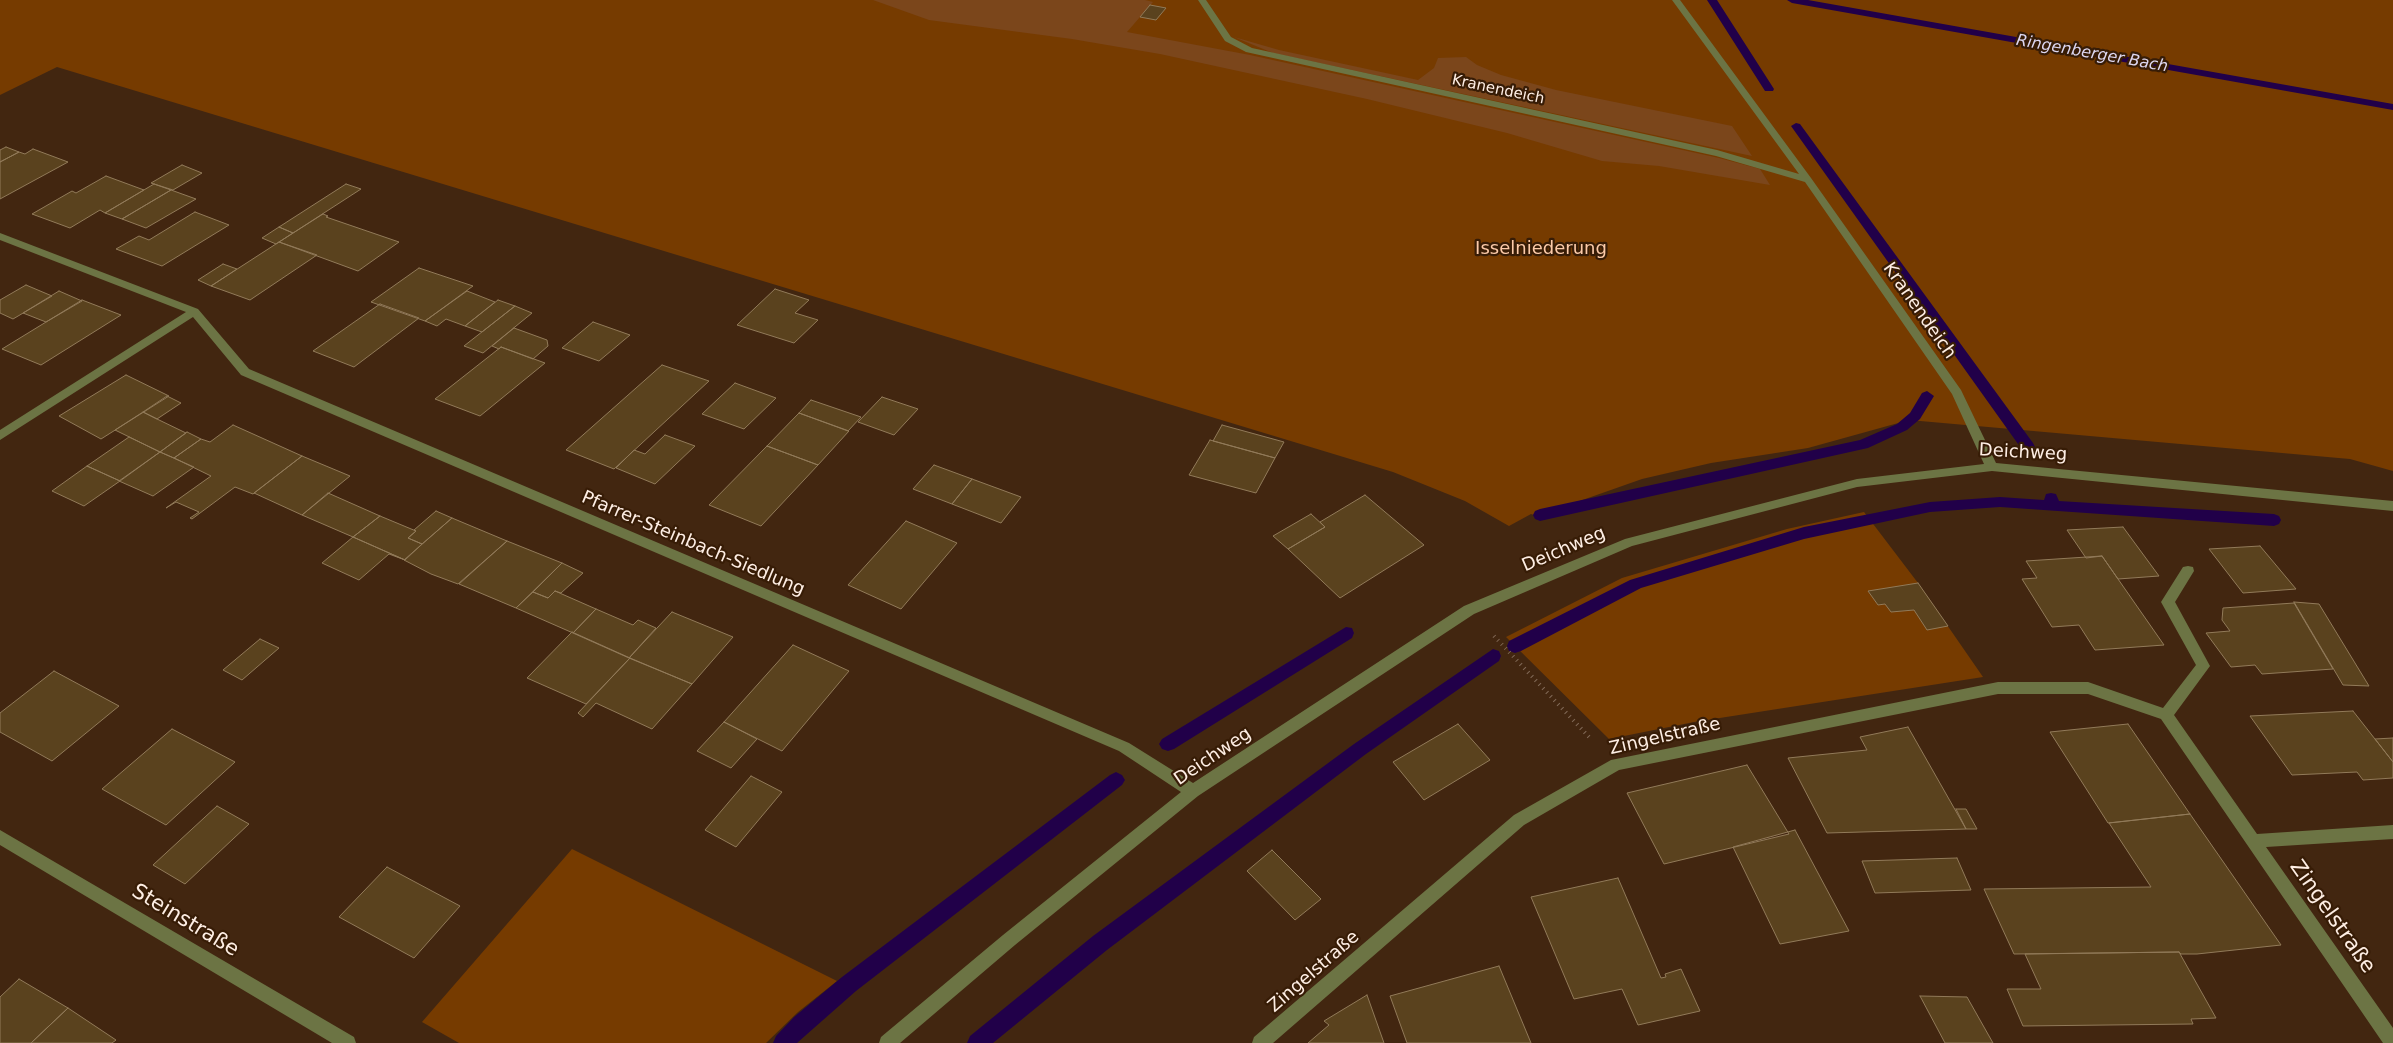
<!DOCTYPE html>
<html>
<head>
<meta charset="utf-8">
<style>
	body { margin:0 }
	canvas { display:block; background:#422610 }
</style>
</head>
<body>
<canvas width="2393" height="1043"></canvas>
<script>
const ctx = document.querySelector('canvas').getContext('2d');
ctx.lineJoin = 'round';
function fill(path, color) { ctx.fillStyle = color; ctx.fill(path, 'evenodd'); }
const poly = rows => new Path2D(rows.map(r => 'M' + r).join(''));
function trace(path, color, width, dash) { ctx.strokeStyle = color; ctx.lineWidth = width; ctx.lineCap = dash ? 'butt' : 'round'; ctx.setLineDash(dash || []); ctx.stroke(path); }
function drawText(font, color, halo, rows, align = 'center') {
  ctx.font = font + ' "DejaVu Sans",sans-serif'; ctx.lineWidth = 4.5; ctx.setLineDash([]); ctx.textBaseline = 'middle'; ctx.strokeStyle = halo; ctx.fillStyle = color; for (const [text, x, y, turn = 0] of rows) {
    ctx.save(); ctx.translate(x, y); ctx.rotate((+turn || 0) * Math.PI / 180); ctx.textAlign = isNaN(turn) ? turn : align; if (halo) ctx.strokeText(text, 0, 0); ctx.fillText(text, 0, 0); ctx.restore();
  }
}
fill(poly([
	[0,0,2393,0,2393,471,2350,459,1909,420,1808,448,1711,463,1642,479,1537,516,1531,514,1509,526,1465,501,1393,472,57,67,0,95],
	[1864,512,1918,583,1983,677,1694,722,1609,739,1506,637,1622,578,1787,529],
	[572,849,837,981,798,1012,766,1043,459,1043,422,1022]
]), '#763b00');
fill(poly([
	[873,0,1145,0,1153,2,1127,32,1250,55,1719,158,1760,169,1770,185,1659,166,1602,161,1507,133,1367,99,1160,54,1072,39,929,20],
	[1234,37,1279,50,1418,80,1434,68,1438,58,1466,57,1477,65,1501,75,1556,90,1732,126,1752,156,1273,53]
]), '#7b461b');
fill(poly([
	[1707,0,1717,0,1774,89,1773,91,1765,91,1707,0],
	[1787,0,1808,0,2393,104,2393,110,1792,3,1787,0],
	[1796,123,1800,124,2033,443,2035,447,2033,451,2023,451,1791,126,1796,123],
	[1927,391,1934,396,1920,419,1907,430,1868,448,1540,521,1535,519,1533,515,1535,511,1540,509,1860,440,1897,424,1910,413,1922,393,1927,391],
	[2051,493,2056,494,2059,501,2274,514,2279,516,2281,520,2279,524,2274,526,2000,507,1930,512,1804,539,1641,588,1521,651,1515,653,1509,651,1507,646,1509,641,1630,580,1804,527,1930,502,2000,497,2044,500,2046,494,2051,493],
	[1346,627,1352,628,1354,633,1352,638,1174,749,1168,751,1162,749,1159,744,1162,739,1346,627],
	[1493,649,1499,651,1501,656,1499,661,1366,754,1107,950,993,1043,967,1043,970,1036,1093,936,1354,744,1493,649],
	[1116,772,1122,775,1125,780,1122,785,856,991,797,1043,773,1043,776,1036,794,1017,842,977,1110,775,1116,772]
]), '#210049');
const building = poly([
	[1150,5,1166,8,1156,20,1140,17,1150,5],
	[6,147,19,152,0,162,0,150,6,147],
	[33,149,68,162,0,199,0,162,19,152,25,154,33,149],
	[182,165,202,173,173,190,151,183,182,165],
	[106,176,144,190,105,213,100,210,70,228,32,214,72,191,76,193,106,176],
	[154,184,171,190,122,219,105,213,154,184],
	[346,184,361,189,293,233,279,227,346,184],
	[171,190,196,199,146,228,122,219,171,190],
	[195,212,229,225,162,266,116,249,139,236,149,240,195,212],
	[323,214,328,216,326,217,399,242,358,271,279,242,323,214],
	[279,227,293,233,276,244,262,238,279,227],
	[279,242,317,255,250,300,211,286,279,242],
	[223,264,237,269,211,286,198,280,223,264],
	[419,268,473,286,425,321,371,302,419,268],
	[26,285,52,296,13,319,0,313,0,300,26,285],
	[775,289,809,300,795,313,818,320,794,343,737,325,775,289],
	[59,291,82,301,46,322,23,313,59,291],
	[467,291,495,302,465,326,446,319,437,326,425,321,467,291],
	[82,300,121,315,41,365,2,349,82,300],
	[498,300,515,306,482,332,465,326,498,300],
	[380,304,419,318,354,367,313,351,380,304],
	[515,306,532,313,483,353,464,346,515,306],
	[593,322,630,335,599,361,562,348,593,322],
	[514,328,547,340,548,346,533,359,501,347,499,349,492,346,514,328],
	[501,347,545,363,480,416,435,399,501,347],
	[662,365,709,381,614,469,566,450,662,365],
	[126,375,169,396,101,439,59,416,126,375],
	[735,383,776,398,744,429,702,414,735,383],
	[167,396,181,403,157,419,143,412,167,396],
	[882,397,918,409,894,435,858,422,882,397],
	[811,400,861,417,848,431,799,413,811,400],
	[143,412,157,419,186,433,160,452,115,430,143,412],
	[799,413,849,431,818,465,767,446,799,413],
	[233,425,302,456,253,494,235,487,192,519,190,518,199,512,176,502,166,508,211,476,174,458,201,439,210,442,233,425],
	[1222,425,1284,442,1275,458,1213,441,1222,425],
	[187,432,201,439,174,458,160,452,187,432],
	[665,435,695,446,655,484,616,468,634,450,645,454,665,435],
	[129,437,160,452,120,481,87,466,129,437],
	[1210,440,1275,458,1256,493,1189,475,1210,440],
	[767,446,818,465,761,526,709,505,767,446],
	[160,452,194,467,153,496,119,481,160,452],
	[302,456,350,476,302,515,254,493,302,456],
	[934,465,972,479,952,504,913,489,934,465],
	[87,466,120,481,84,506,52,491,87,466],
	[972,479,1021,497,1001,523,952,504,972,479],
	[328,493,380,516,353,537,302,515,328,493],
	[1365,495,1424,545,1340,598,1288,549,1325,527,1320,522,1365,495],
	[436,511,452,518,422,544,408,538,416,531,414,530,436,511],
	[1311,514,1325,527,1288,549,1273,536,1311,514],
	[380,516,416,531,408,538,422,544,405,560,353,537,380,516],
	[452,518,507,541,458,584,431,574,404,560,452,518],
	[906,521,957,543,901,609,848,585,906,521],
	[2123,527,2159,576,2118,579,2102,556,2086,558,2067,530,2123,527],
	[353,537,405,560,389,554,359,580,322,563,353,537],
	[507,541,562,563,516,608,459,584,507,541],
	[2260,546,2296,589,2243,593,2209,549,2260,546],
	[2102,556,2118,579,2164,645,2095,650,2079,625,2052,627,2022,579,2037,578,2026,561,2102,556],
	[562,563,583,573,561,593,555,591,548,598,533,592,562,563],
	[1918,583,1948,626,1927,630,1914,610,1891,612,1885,604,1878,605,1868,591,1918,583],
	[555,591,596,609,573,633,516,608,533,592,548,598,555,591],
	[2294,602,2319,604,2369,686,2343,685,2294,602],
	[2294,603,2333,669,2262,674,2255,665,2231,667,2206,633,2230,631,2222,620,2223,608,2294,603],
	[596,609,633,625,638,620,656,628,629,658,573,633,596,609],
	[672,612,733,637,692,684,629,658,672,612],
	[572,632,630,658,586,704,527,678,572,632],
	[260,639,279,648,242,680,223,670,260,639],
	[793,645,849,671,782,751,724,722,793,645],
	[630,658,692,684,652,729,596,703,583,717,578,713,630,658],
	[54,671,119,706,52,761,0,732,0,713,54,671],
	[2353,711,2393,762,2393,778,2363,780,2357,772,2292,775,2250,716,2353,711],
	[724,722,757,739,731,768,697,751,724,722],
	[1458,724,1490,760,1424,800,1393,762,1458,724],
	[2128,724,2190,814,2108,823,2050,732,2128,724],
	[1908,727,1966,829,1827,833,1788,758,1867,750,1860,737,1908,727],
	[172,729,235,762,166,825,102,789,172,729],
	[2393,738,2393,762,2375,739,2393,738],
	[1747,765,1789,834,1664,864,1627,793,1747,765],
	[751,776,782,792,736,847,705,830,751,776],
	[217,806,249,824,185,884,153,865,217,806],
	[1956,809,1966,809,1977,829,1966,829,1956,809],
	[2190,814,2281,945,2197,954,2181,954,2179,952,2014,954,1984,889,2151,887,2109,823,2190,814],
	[1795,830,1849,931,1780,944,1733,847,1795,830],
	[1272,850,1321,899,1295,920,1247,871,1272,850],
	[1957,858,1971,890,1875,893,1862,861,1957,858],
	[387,867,460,906,414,958,339,917,387,867],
	[1618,878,1661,978,1666,977,1665,974,1681,969,1700,1011,1638,1025,1622,989,1574,999,1531,897,1618,878],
	[2179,952,2216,1018,2191,1019,2193,1024,2023,1026,2007,989,2041,989,2025,954,2179,952],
	[1499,966,1531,1043,1407,1043,1390,996,1499,966],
	[19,979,68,1008,31,1043,0,1043,0,997,19,979],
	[1367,995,1384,1043,1308,1043,1329,1025,1324,1021,1367,995],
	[1920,996,1967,997,1993,1043,1945,1043,1920,996],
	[68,1008,116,1040,112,1043,31,1043,68,1008]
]);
fill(building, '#5a421e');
trace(building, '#917a59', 1);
trace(poly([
	[1494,636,1591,739]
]), '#826a58', 4, [1, 4.5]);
fill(poly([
	[1198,0,1206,0,1231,37,1252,48,1717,150,1799,174,1672,0,1680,0,1811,178,1961,390,1996,463,2393,501,2393,511,1992,471,1857,487,1632,546,1474,614,1198,796,1015,945,900,1043,879,1043,881,1037,1003,935,1181,792,1119,751,241,375,193,317,0,440,0,430,186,312,0,240,0,233,198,309,249,369,1129,743,1193,783,1464,606,1625,539,1857,479,1984,464,1952,394,1805,182,1716,156,1246,52,1225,41,1198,0],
	[2188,566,2193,567,2194,571,2175,602,2210,666,2174,715,2257,834,2393,825,2393,839,2266,847,2393,1028,2393,1043,2383,1043,2161,719,2088,694,1998,694,1619,770,1524,825,1273,1043,1252,1043,1254,1037,1514,815,1611,760,1998,682,2088,682,2163,708,2196,665,2161,602,2183,567,2188,566],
	[0,830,354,1037,356,1043,332,1043,0,845,0,830]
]), '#6c7444');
drawText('15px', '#feeee4', '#371c06', [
	["Kranendeich",1498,90,12]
]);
drawText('italic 16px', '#ddd7f1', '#371c06', [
	["Ringenberger Bach",2092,54,10]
]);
drawText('18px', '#fccaa8', '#371c06', [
	["Isselniederung",1541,249]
]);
drawText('18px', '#feeee4', '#371c06', [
	["Kranendeich",1919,311,55],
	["Deichweg",2023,453,3],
	["Pfarrer-Steinbach-Siedlung",693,544,23],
	["Deichweg",1564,550,-23],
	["Zingelstraße",1665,737,-13],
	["Deichweg",1213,757,-34],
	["Zingelstraße",1314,972,-41]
]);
drawText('21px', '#feeee4', '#371c06', [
	["Zingelstraße",2332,917,55],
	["Steinstraße",185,921,31]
]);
</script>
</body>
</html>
